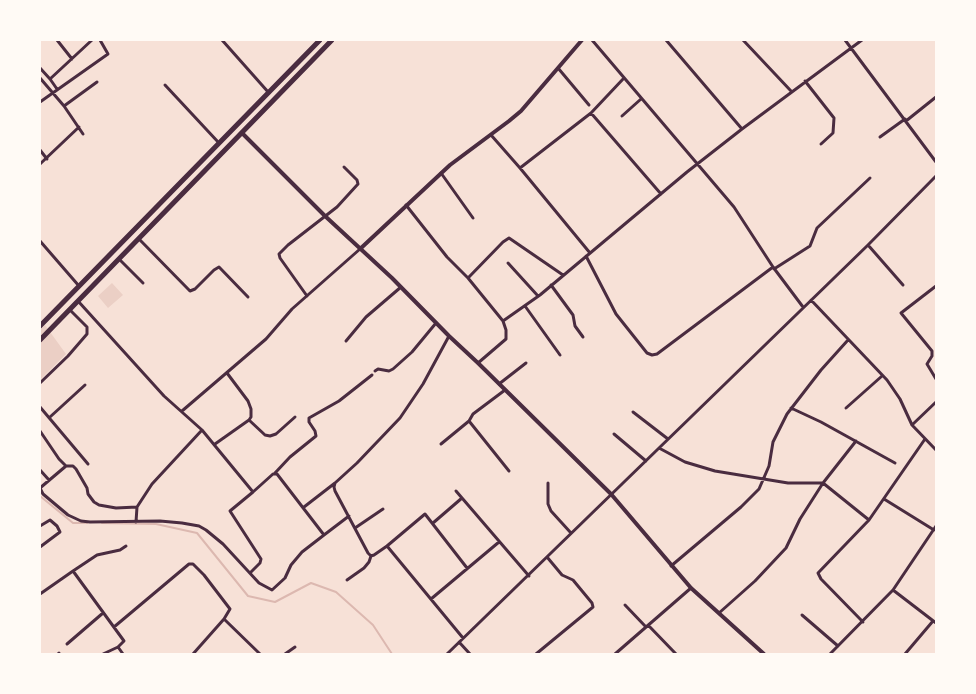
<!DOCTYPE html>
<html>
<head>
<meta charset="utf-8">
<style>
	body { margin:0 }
	#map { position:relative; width:976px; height:694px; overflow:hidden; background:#f7e1d7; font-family:"Fira Sans",sans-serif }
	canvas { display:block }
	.frame { position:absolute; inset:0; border:41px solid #fffaf5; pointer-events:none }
</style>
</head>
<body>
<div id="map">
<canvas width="976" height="694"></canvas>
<div class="frame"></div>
</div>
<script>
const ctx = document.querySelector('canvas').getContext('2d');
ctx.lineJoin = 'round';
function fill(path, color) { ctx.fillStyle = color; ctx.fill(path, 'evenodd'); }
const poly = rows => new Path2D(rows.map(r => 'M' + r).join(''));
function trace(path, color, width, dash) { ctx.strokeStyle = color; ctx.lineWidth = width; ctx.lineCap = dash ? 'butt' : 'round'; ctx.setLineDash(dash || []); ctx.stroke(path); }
fill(poly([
	[112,283,123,295,108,308,98,296],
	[45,325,66,354,40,380,40,330]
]), '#ebcfc5');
trace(poly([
	[40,496,73,523,87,523],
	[102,523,156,524,197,533,248,596,275,602,311,583,336,592,373,625,392,654]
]), '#dcb8b0', 2);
trace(poly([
	[57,40,72,59],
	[222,40,269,93],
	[592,40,734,207,773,267,803,307],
	[666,40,742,129],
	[743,40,791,91],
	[845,40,936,162],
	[40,68,50,79,57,89],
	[558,68,589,105],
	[40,78,64,106,97,82],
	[50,79,92,40],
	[805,81,834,118,833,133,821,144],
	[165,85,219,143],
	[40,102,108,54,100,40],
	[64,106,83,134],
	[591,113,661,194],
	[622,116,641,99],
	[906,121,936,97],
	[491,135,520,168],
	[880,137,905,119],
	[40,150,47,159],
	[40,164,79,127],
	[441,173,473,218],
	[406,205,447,257,468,278,503,321,506,330,506,339,478,363],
	[139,239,190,291,195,289,214,270,219,267,248,297],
	[40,241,79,286],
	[868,245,903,285],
	[590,253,520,168,591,113,624,78],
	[586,256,616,314,647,353,652,355,657,354,773,267],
	[119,259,143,283],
	[508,263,538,296],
	[774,269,810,246,817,228,870,178],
	[468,278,503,242,509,238,563,275],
	[551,285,573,315,575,326,583,337],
	[936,286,901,313,932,351,932,356,927,364,936,379],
	[307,296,280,258,279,254,288,245,337,207,358,184,357,180,344,167],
	[811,300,887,380,900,399,912,425,936,450],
	[78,301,164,396,202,430,253,492,273,474,277,474,324,535,349,516],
	[525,306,560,355],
	[503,321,540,295,687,172,742,129,862,40],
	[346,341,366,317,401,287],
	[375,371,378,369,389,371,393,369,412,352,436,323],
	[40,383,68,356,87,334,87,327,70,310],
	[499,384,526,363],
	[40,407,88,464],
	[791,408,821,422,895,463],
	[846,408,882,376],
	[182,411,266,339,292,309,360,249],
	[633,412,668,439],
	[50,417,85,385],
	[249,420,265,435,270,436,276,434,295,417],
	[469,421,509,471],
	[912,425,936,402],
	[40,431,59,459,66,466,73,466,76,469,87,488,88,494,94,502,99,505,116,508,137,507],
	[614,434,646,461],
	[215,444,249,420,251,417,251,409,248,401,227,373],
	[441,444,469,421,473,414,505,390],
	[659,448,685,462,715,471,788,483,823,483,869,520],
	[66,466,40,488,43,494,68,515,81,521,90,522,160,521,182,523,199,526,206,530,223,544,259,583,272,590,285,578,291,565,302,552,324,535],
	[40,470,49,480],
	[275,473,290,457,316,436,315,431,309,422,309,418,339,401,372,375],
	[335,483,334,487,335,491,368,553,371,556,374,555,387,546,463,638],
	[548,483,548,504,551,511,571,533],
	[456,491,529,576],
	[884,499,934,530],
	[304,507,335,483,357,463,400,418,423,384,449,336],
	[136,522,137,507,152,484,202,430],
	[433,523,462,498],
	[40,526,50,520,57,526,60,532,40,547],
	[355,528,383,509],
	[387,546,425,514,467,568],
	[671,566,741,507,759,489,769,466,773,442,787,414,821,370,848,340],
	[73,571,97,555,120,550,126,546],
	[250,573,260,563,261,559,230,511,253,492],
	[347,580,364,568,369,562,371,556],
	[893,590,936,623],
	[40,594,73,571,124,641,118,647,103,654],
	[431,599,499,542],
	[625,605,646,627],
	[719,613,755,581,786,548,800,519,823,483,856,441],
	[802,615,838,646],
	[224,619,260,654],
	[863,622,821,579,818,573,869,520,925,439],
	[648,625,676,654],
	[114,627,189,564,193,564,204,575,230,609,224,619,193,654],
	[459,642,470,654],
	[67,644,103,613],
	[118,647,123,654],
	[58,654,59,653],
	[285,654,295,647],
	[447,654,868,245,936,176],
	[536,654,593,607,592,603,573,580,562,575,547,557],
	[615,654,691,588],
	[830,654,893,590,936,526],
	[905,654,933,621]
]), '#4a2c40', 3);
trace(poly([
	[242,133,325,216,392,278,449,336,478,363,611,494,691,588,764,654],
	[360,249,450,165,509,121,521,111,582,40]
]), '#4a2c40', 4);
trace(poly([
	[40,326,320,40],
	[40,340,332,40]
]), '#4a2c40', 5);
</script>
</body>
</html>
